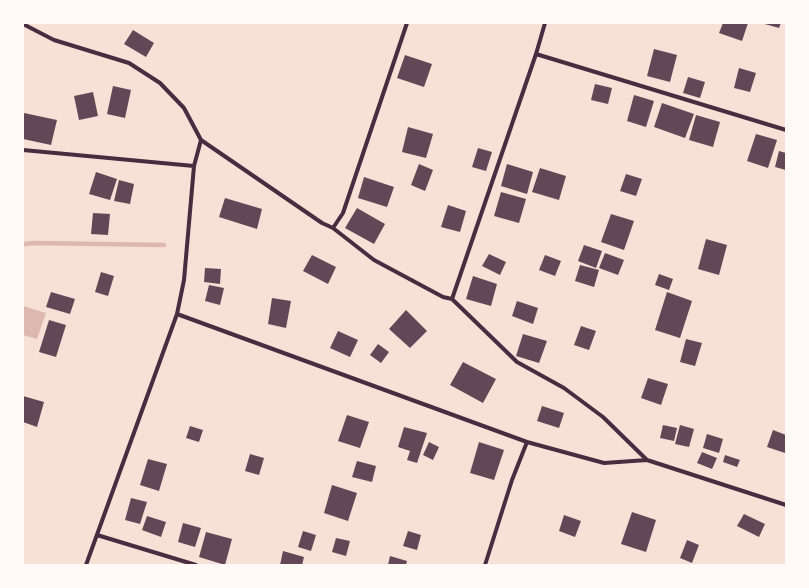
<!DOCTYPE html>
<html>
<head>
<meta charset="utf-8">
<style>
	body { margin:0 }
	#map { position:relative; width:809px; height:588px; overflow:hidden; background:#f7e1d7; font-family:"Space Grotesk",sans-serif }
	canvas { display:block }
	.frame { position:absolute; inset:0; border:24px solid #fffaf5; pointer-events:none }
</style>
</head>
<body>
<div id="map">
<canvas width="809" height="588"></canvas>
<div class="frame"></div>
</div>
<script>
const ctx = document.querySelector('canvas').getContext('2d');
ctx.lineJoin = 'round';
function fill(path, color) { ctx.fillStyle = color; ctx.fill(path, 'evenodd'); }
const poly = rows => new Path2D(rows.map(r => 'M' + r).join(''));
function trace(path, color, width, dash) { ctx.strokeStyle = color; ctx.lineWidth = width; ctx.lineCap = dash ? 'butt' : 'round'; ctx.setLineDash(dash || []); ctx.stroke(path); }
fill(poly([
	[23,306,46,313,37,339,23,335]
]), '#dcb8b0');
trace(poly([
	[23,244,35,243,164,245]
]), '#dcb8b0', 4.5);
fill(poly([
	[723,23,748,23,742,41,719,33],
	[761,23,781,23,779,28],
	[133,30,154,43,146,57,124,44],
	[654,49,677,55,670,82,647,76],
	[405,55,432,64,424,87,397,78],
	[739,68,756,73,750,92,734,88],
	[688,77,705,82,700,98,683,93],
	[595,84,612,88,608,104,591,100],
	[113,86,131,90,125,118,107,114],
	[93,92,98,116,79,120,74,96],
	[634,95,654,101,646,127,627,121],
	[662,103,694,114,685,138,654,127],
	[24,113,57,120,51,145,23,139,23,118],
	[696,115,720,122,713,147,689,140],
	[408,127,433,134,426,158,402,152],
	[756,134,777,140,768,168,747,161],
	[478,148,492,152,486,171,472,167],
	[779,151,786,153,786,170,775,167],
	[419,164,433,170,425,191,411,185],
	[507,164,533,172,527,194,501,186],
	[540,168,566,176,559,200,532,192],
	[96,172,117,179,110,200,89,194],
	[626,174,642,179,636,196,620,191],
	[364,177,394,187,387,207,358,198],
	[119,180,134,184,130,204,114,201],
	[501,192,526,199,519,223,494,216],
	[225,198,262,209,257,229,219,217],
	[448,205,466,211,460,232,441,227],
	[357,208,385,224,374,244,345,228],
	[93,213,110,214,108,235,91,234],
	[611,214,634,221,624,250,601,242],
	[706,239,727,245,719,275,698,269],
	[584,245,602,251,596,268,578,261],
	[605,253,624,260,618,275,599,268],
	[489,254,506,262,500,275,482,266],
	[312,255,336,267,328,284,303,271],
	[545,255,561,261,555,276,539,270],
	[580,265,599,270,594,287,575,281],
	[205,268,221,269,220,284,204,282],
	[101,272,114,276,108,296,95,292],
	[659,274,673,279,669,290,655,285],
	[473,276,497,284,491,306,466,299],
	[209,285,224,288,220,305,205,301],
	[51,292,75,299,70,314,46,307],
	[667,292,692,301,680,338,655,330],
	[272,298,291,301,286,328,268,324],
	[517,301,538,308,533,324,512,316],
	[406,310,427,331,410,348,389,329],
	[49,320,66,325,56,357,39,352],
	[581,326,596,331,589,350,574,345],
	[338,331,358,340,350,357,330,348],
	[523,334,547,341,539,363,516,356],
	[686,339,702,343,695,366,680,362],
	[378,344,389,352,381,363,370,355],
	[463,362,496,379,483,403,450,385],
	[648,378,668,384,661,405,641,398],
	[23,396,44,402,37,427,23,422],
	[542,406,564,413,559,428,537,421],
	[347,415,369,422,360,448,338,441],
	[663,425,677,428,674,441,660,438],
	[680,425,694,429,689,447,675,444],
	[190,426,203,430,199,442,186,438],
	[404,427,427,433,417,463,407,460,410,451,398,447],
	[773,430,786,435,786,448,785,453,767,447],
	[707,434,723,439,719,453,703,448],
	[429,442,439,447,433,460,423,455],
	[479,442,504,450,494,480,470,473],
	[702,452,717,458,712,469,697,463],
	[250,454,264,458,259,475,245,471],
	[725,455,740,460,737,467,723,462],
	[148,459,167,464,159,491,140,485],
	[357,461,376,466,372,482,352,477],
	[332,485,357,493,348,521,324,513],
	[131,498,147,502,140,524,125,520],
	[632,512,656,520,646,552,621,544],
	[744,514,765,524,759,537,737,526],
	[564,515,581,521,575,537,559,531],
	[147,516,166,522,161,537,142,530],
	[183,523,201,528,195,547,178,542],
	[303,531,316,535,311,551,298,547],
	[408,531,421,535,417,550,403,546],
	[206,532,232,539,225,565,199,557],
	[336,538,350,541,346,556,332,552],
	[687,540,699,545,692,563,680,558],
	[283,551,304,557,302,565,280,565],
	[390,556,407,561,406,565,388,565]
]), '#644757');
trace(poly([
	[23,24,54,40,129,63,160,83,184,108,201,140,194,166,184,280,177,314,527,442],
	[536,54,786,130],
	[201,140,322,223,333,228,374,260,443,297,452,299,517,362,564,388,603,417,647,460],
	[23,150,194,166],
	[333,228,343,213,407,23],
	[452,299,536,54,545,23],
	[97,535,196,565],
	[86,565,177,314],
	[485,565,512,480,527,442,604,463,647,460,786,505]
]), '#4a2c40', 4);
</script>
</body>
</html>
